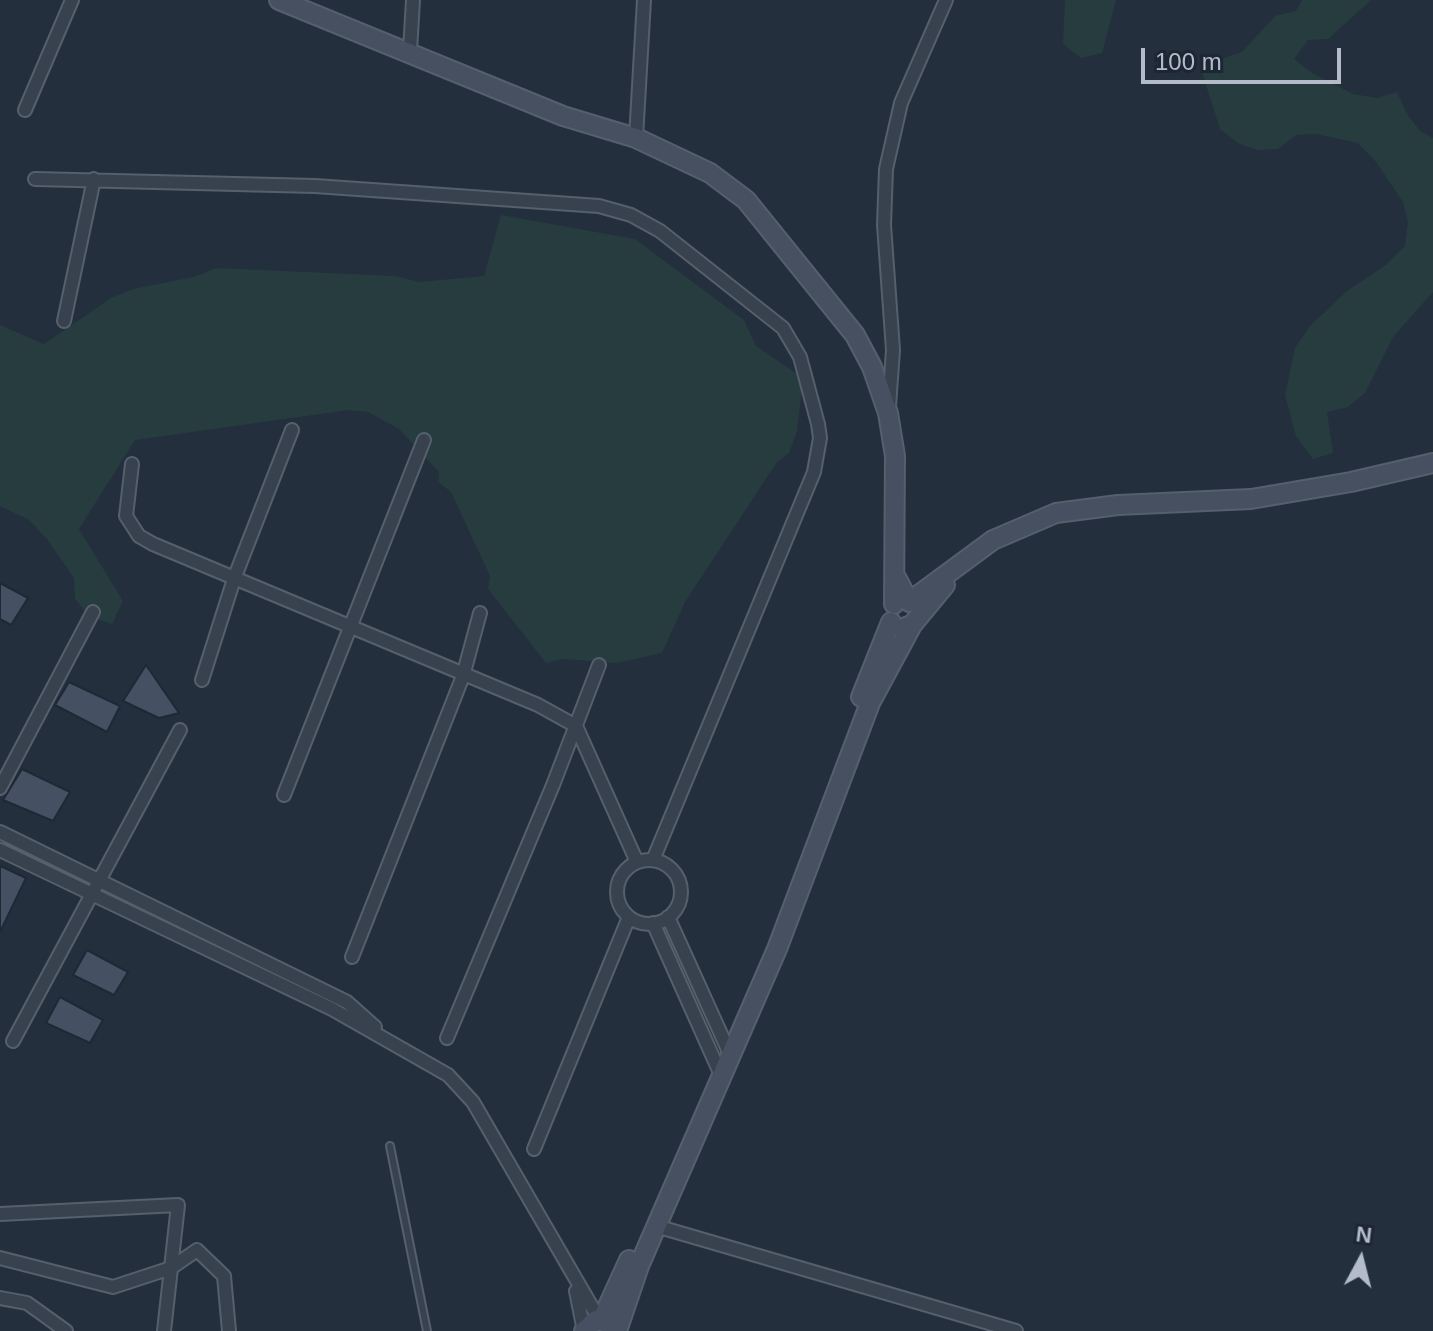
<!DOCTYPE html>
<html>
<head>
<meta charset="utf-8">
<style>
	body { margin:0 }
	#map { position:relative; width:1433px; height:1331px; overflow:hidden; background:#242f3e; font-family:Helvetica,sans-serif }
	canvas { display:block }
	.north { position:absolute; left:1321px; top:1219px; width:80px; height:80px; -webkit-text-stroke:6px #1d2633; paint-order:stroke; rotate:7deg; font-size:22px; font-weight:700; line-height:32px; text-align:center; color:#b4bcc9 }
	.north::after { content:''; display:block; margin:auto; width:28px; height:36px; background:#b4bcc9; clip-path:polygon(50% 0,100% 100%,50% 72%,0 100%) }
	.scale { position:absolute; left:1141px; top:48px; width:200px; height:36px; box-sizing:border-box; border:4px solid #b4bcc9; border-top:0; padding-left:10px; font-size:24px; line-height:28px; white-space:nowrap; color:#b4bcc9; -webkit-text-stroke:6px #1d2633; paint-order:stroke }
</style>
</head>
<body>
<div id="map">
<canvas width="1433" height="1331"></canvas>
<div class="north">N</div>
<div class="scale">100 m</div>
</div>
<script>
const ctx = document.querySelector('canvas').getContext('2d');
ctx.lineJoin = 'round';
function fill(path, color) { ctx.fillStyle = color; ctx.fill(path, 'evenodd'); }
const poly = rows => new Path2D(rows.map(r => 'M' + r).join(''));
function trace(path, color, width, dash) { ctx.strokeStyle = color; ctx.lineWidth = width; ctx.lineCap = dash ? 'butt' : 'round'; ctx.setLineDash(dash || []); ctx.stroke(path); }
fill(poly([
	[1065,0,1116,0,1102,53,1081,58,1063,44],
	[1302,0,1371,0,1328,39,1308,40,1294,59,1312,73,1353,94,1377,98,1397,92,1407,114,1420,131,1433,138,1433,292,1393,337,1365,393,1348,407,1327,412,1333,453,1313,459,1296,436,1285,395,1295,348,1310,326,1347,291,1387,264,1405,246,1408,222,1403,202,1376,162,1358,143,1316,134,1296,135,1278,149,1257,150,1238,143,1220,129,1200,66,1242,52,1275,16,1296,11],
	[501,215,635,239,744,320,756,346,803,378,797,432,789,453,777,462,685,602,662,653,617,663,562,659,546,663,488,589,490,576,451,492,438,482,439,472,399,429,368,412,349,410,135,440,79,529,123,601,112,624,89,616,75,599,74,578,47,539,29,520,0,506,0,325,44,344,111,298,133,289,194,277,216,268,395,276,420,282,484,276]
]), '#263c3f');
const building = poly([
	[0,583,28,598,11,625,0,619,0,583],
	[146,665,179,713,159,718,123,701,146,665],
	[69,682,120,706,107,732,55,705,69,682],
	[22,769,70,792,53,821,3,800,22,769],
	[0,866,26,878,0,932,0,866],
	[87,950,128,972,114,995,73,975,87,950],
	[60,997,103,1020,90,1043,46,1023,60,997]
]);
fill(building, '#455162');
trace(building, '#1f2835', 2);
const lane = poly([
	[390,1146,427,1331]
]);
const street = poly([
	[410,51,413,0],
	[25,110,72,0],
	[636,138,644,0],
	[35,179,315,186,599,206,631,215,660,231,783,328,800,357,818,424,820,438,814,472,653,860],
	[64,321,94,179],
	[889,406,893,350,884,225,886,169,901,103,946,0],
	[132,464,126,516,139,536,153,544,538,705,576,726,637,862],
	[202,680,234,579,292,430],
	[0,788,93,612],
	[284,795,424,440],
	[0,832,347,1002,375,1027],
	[0,850,332,1009,448,1075,473,1102,599,1319],
	'617 892a32 32 0 1 1 64 0a32 32 0 1 1-64 0Z',
	[668,917,730,1054],
	[653,923,721,1075],
	[352,957,463,676,480,613],
	[447,1038,553,785,599,665],
	[13,1041,180,730],
	[534,1149,629,917],
	[0,1214,178,1205,164,1331],
	[656,1226,1016,1331],
	[0,1258,113,1287,171,1268,197,1250,224,1276,229,1331],
	[576,1291,584,1331],
	[0,1298,27,1303,66,1331]
]);
const secondary = poly([
	[279,0,563,116,636,138,710,173,746,200,855,335,872,367,888,413,895,456,894,604],
	[897,579,909,602,993,540,1056,513,1118,505,1251,499,1351,482,1433,463],
	[903,628,912,625,945,585],
	[861,697,891,622],
	[602,1319,629,1260],
	[584,1331,596,1320,609,1323],
	[617,1331,639,1266,777,949,870,703,912,625]
]);
trace(lane, '#565f6c', 10);
trace(street, '#565f6c', 16);
trace(secondary, '#565f6c', 22);
trace(lane, '#38414e', 6);
trace(street, '#38414e', 12);
trace(secondary, '#465061', 18);
</script>
</body>
</html>
